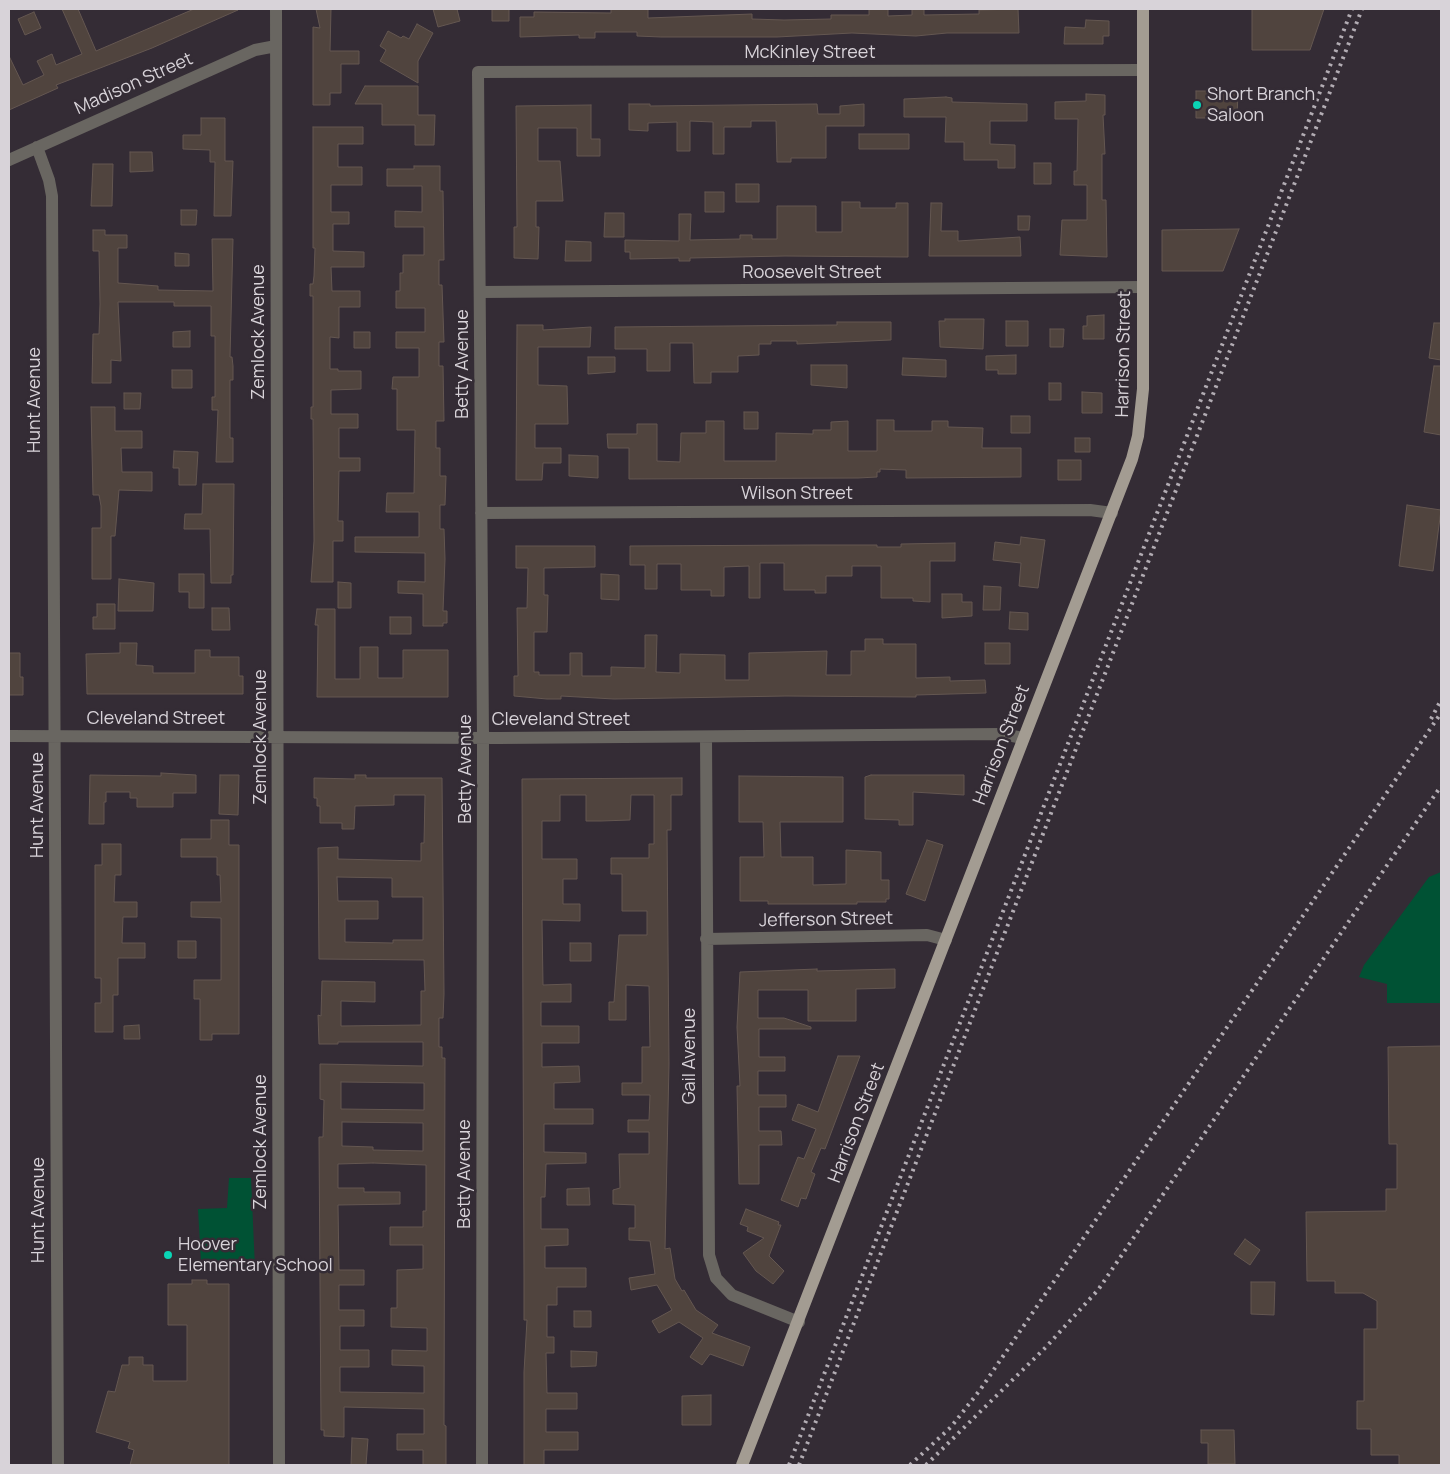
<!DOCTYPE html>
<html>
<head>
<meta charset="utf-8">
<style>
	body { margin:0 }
	#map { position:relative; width:1450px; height:1474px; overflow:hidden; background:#342c35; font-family:Manrope,sans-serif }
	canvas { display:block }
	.frame { position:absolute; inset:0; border:10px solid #d8d3d9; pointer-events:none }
</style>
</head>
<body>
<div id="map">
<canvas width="1450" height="1474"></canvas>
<div class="frame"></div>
</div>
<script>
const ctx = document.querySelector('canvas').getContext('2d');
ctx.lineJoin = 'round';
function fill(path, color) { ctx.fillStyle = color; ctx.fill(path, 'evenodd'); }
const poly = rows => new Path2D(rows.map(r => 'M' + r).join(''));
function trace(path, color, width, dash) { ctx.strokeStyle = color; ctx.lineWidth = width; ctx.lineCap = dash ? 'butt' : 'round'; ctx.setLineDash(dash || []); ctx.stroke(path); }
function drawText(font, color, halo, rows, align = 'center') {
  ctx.font = font + ' Manrope,sans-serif'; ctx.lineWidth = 5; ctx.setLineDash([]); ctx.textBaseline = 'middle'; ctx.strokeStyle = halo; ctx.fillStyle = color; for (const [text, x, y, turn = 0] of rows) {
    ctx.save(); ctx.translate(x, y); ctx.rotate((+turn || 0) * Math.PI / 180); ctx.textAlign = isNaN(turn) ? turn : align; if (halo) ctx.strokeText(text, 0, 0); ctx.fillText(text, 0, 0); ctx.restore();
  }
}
fill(poly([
	[1441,872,1441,1003,1387,1003,1387,984,1359,977,1364,965,1429,877],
	[229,1178,251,1178,255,1268,237,1267,218,1261,201,1262,198,1209,227,1208]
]), '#005234');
const building = poly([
	[62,9,78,9,96,51,194,9,238,10,152,48,56,85,58,88,9,110,9,56,23,85,44,75,37,61,52,54,56,65,82,54,62,9],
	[316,9,331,9,330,51,359,51,359,64,341,64,341,93,330,93,330,105,313,105,313,27,320,28,316,9],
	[433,9,457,9,460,21,438,27,433,9],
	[492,9,509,9,509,21,492,21,492,9],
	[611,9,648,9,648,18,752,14,752,19,784,20,831,19,831,15,869,15,869,9,888,9,888,16,912,15,912,9,924,9,924,15,979,14,979,10,1018,9,1019,33,947,33,916,36,852,33,777,37,661,37,637,36,637,32,595,32,595,38,579,38,579,35,520,37,520,17,534,17,534,12,611,13,611,9],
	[1252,9,1324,9,1310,50,1252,50,1252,9],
	[34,12,41,28,25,35,18,19,34,12],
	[1086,20,1109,21,1109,36,1103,36,1103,44,1064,44,1065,27,1085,28,1086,20],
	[417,24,433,33,418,61,418,83,380,61,386,50,380,46,388,31,401,38,403,36,409,39,417,24],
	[365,86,418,86,418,115,435,115,434,145,415,145,415,125,382,125,382,104,355,104,365,86],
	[1196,91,1238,91,1237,118,1196,118,1196,91],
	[1086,94,1105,95,1105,115,1103,115,1105,154,1102,154,1102,200,1106,200,1107,257,1060,255,1062,220,1087,220,1087,185,1074,185,1074,171,1077,171,1078,119,1055,119,1055,102,1086,101,1086,94],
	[946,97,952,98,952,102,1027,104,1027,121,990,121,990,144,1015,145,1015,168,998,168,998,160,964,160,964,142,945,142,946,117,904,117,904,99,946,97],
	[629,104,650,104,650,106,817,104,818,114,840,114,840,106,864,104,864,126,826,126,826,158,791,158,791,162,777,162,776,121,751,121,751,127,724,127,724,154,713,154,713,122,690,121,690,151,677,151,677,122,648,123,648,131,629,130,629,104],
	[591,105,591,139,600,139,600,156,577,156,577,128,538,128,538,161,560,161,563,201,536,201,536,227,539,227,538,259,514,258,514,227,517,227,516,106,591,105],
	[201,118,225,118,225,161,233,161,231,216,214,216,215,162,210,162,210,150,183,149,183,135,201,135,201,118],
	[313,127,363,127,363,144,338,144,338,167,362,167,362,185,331,185,331,212,349,212,349,224,333,224,333,251,364,252,364,267,331,267,332,291,360,291,360,307,339,307,339,338,330,337,330,369,338,369,338,371,361,371,361,389,331,390,331,414,358,414,358,428,339,428,339,458,360,458,360,471,339,471,338,521,343,521,343,541,333,541,333,582,311,582,314,541,313,419,311,419,311,407,313,407,313,296,310,296,310,284,313,284,314,276,315,248,313,248,313,127],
	[859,134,909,134,909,149,859,149,859,134],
	[130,152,152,152,153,171,130,172,130,152],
	[1034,163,1051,163,1051,184,1034,184,1034,163],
	[93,164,113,164,112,206,91,206,93,164],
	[414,166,440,166,440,191,443,191,444,260,439,260,439,285,442,285,444,342,439,342,439,366,443,366,444,421,436,421,436,448,440,448,440,476,446,476,445,505,440,505,440,529,444,529,445,559,443,611,447,611,447,623,443,623,443,626,423,626,423,594,398,593,398,581,425,582,425,553,355,552,355,537,419,537,419,512,386,512,387,493,414,493,415,430,397,430,397,389,392,389,393,377,419,377,419,348,396,348,396,332,425,332,425,308,396,308,396,291,400,291,400,273,403,273,403,255,424,255,424,227,395,227,395,211,422,212,422,186,387,186,387,169,414,169,414,166],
	[736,184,759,184,759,202,736,202,736,184],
	[705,192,724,192,724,212,705,212,705,192],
	[842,202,860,202,860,208,896,208,896,203,908,203,908,257,785,256,690,258,690,261,679,261,679,258,630,259,630,252,625,252,625,240,679,241,679,214,691,214,690,240,740,239,740,235,752,235,752,239,777,239,777,206,816,206,816,232,842,232,842,202],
	[931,203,942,203,941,231,958,231,958,241,1020,237,1021,256,929,256,931,203],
	[181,210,197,210,196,225,181,225,181,210],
	[605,213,624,213,624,237,604,237,605,213],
	[1018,216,1030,216,1029,230,1018,230,1018,216],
	[1239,229,1223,271,1162,271,1162,230,1239,229],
	[93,230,105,230,105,235,127,235,127,248,118,248,118,283,158,286,158,290,213,291,212,239,233,239,230,357,232,357,233,366,233,380,230,380,230,438,233,438,233,462,216,462,218,410,212,410,212,397,215,397,215,336,211,336,211,306,174,306,174,302,118,302,121,361,111,360,111,383,92,383,93,334,99,334,100,304,99,251,93,251,93,230],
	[566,241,591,242,591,261,565,261,566,241],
	[175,253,189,254,189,266,175,266,175,253],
	[1104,315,1104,339,1083,339,1083,326,1087,326,1087,316,1104,315],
	[945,319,984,319,983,349,940,347,939,321,945,321,945,319],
	[1006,321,1028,321,1028,346,1006,346,1006,321],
	[837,322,891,322,891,340,797,344,797,341,771,341,771,344,759,344,759,355,738,356,738,372,711,372,711,383,694,383,693,343,670,343,670,371,647,371,647,349,615,349,615,327,837,325,837,322],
	[1434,323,1441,323,1441,360,1429,358,1434,323],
	[517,325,543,325,543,330,591,327,590,347,538,347,538,385,567,386,568,424,535,424,535,448,561,448,561,463,543,463,542,480,516,480,517,325],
	[1050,329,1064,329,1063,347,1050,347,1050,329],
	[190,331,190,347,173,347,173,332,190,331],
	[354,332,370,332,370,348,354,348,354,332],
	[1016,355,1016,374,998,374,998,370,986,370,986,356,1016,355],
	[588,357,615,357,615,372,588,374,588,357],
	[903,358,946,360,946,377,902,375,903,358],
	[811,365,847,365,847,388,811,385,811,365],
	[1434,366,1441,366,1441,435,1424,432,1434,366],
	[172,370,192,370,192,388,172,388,172,370],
	[1049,383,1061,383,1061,400,1049,400,1049,383],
	[1082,392,1102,393,1102,413,1082,413,1082,392],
	[124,393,141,393,140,409,124,409,124,393],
	[91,407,115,407,115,431,142,431,142,448,121,448,122,472,152,472,152,491,119,490,115,536,111,536,111,579,92,579,92,528,101,528,101,506,99,495,93,495,91,407],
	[744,412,758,412,758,429,744,429,744,412],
	[1011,416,1030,416,1030,433,1011,433,1011,416],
	[877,420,894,420,894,431,932,431,932,421,948,421,948,427,983,428,982,448,1021,448,1021,477,906,478,906,470,880,469,880,472,877,472,877,477,858,478,629,479,629,448,608,448,607,434,637,434,637,424,657,424,657,461,680,462,681,433,706,433,706,421,724,421,724,461,776,461,776,433,813,434,813,430,831,430,831,422,848,421,848,451,877,451,877,420],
	[1075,438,1090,438,1090,452,1075,452,1075,438],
	[174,451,198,452,196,485,179,485,179,468,173,468,174,451],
	[569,455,598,456,598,478,569,476,569,455],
	[1058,460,1081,460,1081,480,1058,480,1058,460],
	[203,484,234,484,233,575,231,575,231,583,211,583,210,529,184,529,185,514,202,514,203,484],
	[1407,505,1441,510,1433,571,1399,566,1407,505],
	[1021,537,1045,540,1038,588,1019,586,1021,563,993,560,995,542,1020,545,1021,537],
	[955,543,955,561,930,561,930,602,913,601,913,598,881,598,881,566,852,566,852,576,826,576,826,593,815,593,815,590,784,590,784,563,760,563,760,598,749,598,749,566,724,567,724,596,711,596,711,590,681,590,681,564,657,564,657,589,645,589,645,565,630,565,630,546,811,545,877,545,877,547,901,547,901,544,955,543],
	[516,546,595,546,595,567,544,568,544,595,548,595,547,632,534,632,534,672,539,672,539,675,570,675,570,653,582,653,582,676,611,676,611,667,645,668,645,635,657,635,656,672,680,673,680,654,725,655,725,680,749,680,749,653,827,651,826,675,851,675,851,651,865,651,865,639,883,639,883,644,916,644,916,678,950,677,950,681,985,680,986,693,916,695,916,697,786,696,614,699,561,696,561,699,547,699,514,696,514,676,518,676,517,608,527,608,528,568,516,568,516,546],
	[179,574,204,574,204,608,189,608,189,592,179,592,179,574],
	[601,574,619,575,619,600,601,599,601,574],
	[119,579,154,583,153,611,118,611,119,579],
	[338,582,351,583,351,608,338,608,338,582],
	[984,586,1001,587,1000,610,983,610,984,586],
	[942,594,962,594,962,602,972,602,972,616,942,618,942,594],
	[97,604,115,604,115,629,93,629,93,617,97,617,97,604],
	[212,608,229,608,230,630,212,630,212,608],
	[317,609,335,609,335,679,360,679,360,647,378,647,378,678,403,678,403,650,448,650,448,697,317,697,318,625,315,625,317,609],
	[1010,612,1028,613,1028,630,1009,629,1010,612],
	[390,617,411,617,411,634,390,634,390,617],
	[120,643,137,643,136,665,153,666,153,673,195,673,195,650,210,650,210,657,239,657,239,676,243,676,243,694,87,694,86,654,120,653,120,643],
	[985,643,1010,643,1010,664,985,664,985,643],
	[9,653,20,653,20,677,23,677,23,695,9,695,9,653],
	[161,773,196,775,196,793,173,793,173,807,137,807,137,798,130,798,130,792,106,792,106,802,104,802,104,824,89,824,90,775,161,776,161,773],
	[220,775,239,775,238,815,219,814,220,775],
	[355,775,366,775,366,778,442,778,444,994,443,1018,439,1018,439,1047,442,1047,442,1058,445,1058,444,1425,446,1426,446,1465,423,1465,423,1450,397,1450,397,1434,424,1434,424,1409,344,1407,344,1437,324,1436,324,1430,321,1430,319,1137,323,1137,324,1100,320,1099,320,1064,423,1066,423,1042,338,1042,338,1044,319,1044,318,1015,321,1016,322,981,375,982,375,1002,341,1001,341,1026,421,1025,421,991,425,991,424,960,319,959,318,848,338,847,338,859,421,861,421,843,424,843,425,795,394,795,394,805,355,806,354,829,342,829,342,823,320,823,320,806,317,806,317,798,314,798,314,778,355,779,355,775],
	[337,877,392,878,392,897,423,897,423,940,393,940,393,943,345,942,345,919,378,919,378,901,338,901,337,877],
	[341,1082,424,1083,424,1110,341,1109,341,1082],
	[342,1122,423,1123,423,1151,373,1150,373,1147,342,1146,342,1122],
	[373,1163,426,1165,426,1211,423,1211,423,1227,390,1227,390,1245,423,1245,423,1269,397,1270,397,1308,391,1308,391,1327,427,1328,427,1351,392,1350,392,1365,424,1366,424,1393,340,1392,340,1367,369,1367,369,1350,340,1350,340,1326,364,1326,364,1310,339,1310,339,1285,364,1285,364,1270,339,1270,338,1205,400,1204,400,1192,364,1192,364,1188,338,1188,338,1164,373,1163],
	[871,775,964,775,964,795,913,792,913,825,899,825,899,820,865,819,865,777,871,775],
	[739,776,843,777,843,822,780,822,781,857,813,857,813,885,846,884,846,850,881,852,881,880,889,880,889,899,886,899,886,902,857,902,857,904,768,904,768,901,740,901,740,857,764,857,763,822,739,822,739,776],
	[682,778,682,795,671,795,671,830,667,830,669,1064,665,1249,670,1248,675,1279,682,1291,684,1290,696,1310,718,1325,712,1333,750,1347,743,1366,710,1354,702,1365,690,1357,703,1338,679,1322,659,1333,652,1321,672,1310,657,1285,631,1290,629,1278,655,1274,650,1241,629,1240,629,1228,635,1228,635,1205,613,1204,613,1190,620,1188,619,1154,649,1154,649,1132,628,1132,628,1120,649,1120,650,1095,622,1095,622,1083,642,1083,642,1047,650,1047,649,986,626,985,626,1020,609,1020,609,1002,614,1002,619,935,647,935,647,911,622,911,622,874,611,874,611,858,649,858,649,844,654,844,654,795,631,795,630,820,601,821,586,821,586,795,560,795,560,821,542,821,542,859,577,859,577,879,563,879,563,904,580,904,580,921,542,920,543,985,571,984,571,1002,541,1002,541,1026,579,1026,579,1043,542,1043,542,1067,579,1066,580,1082,554,1083,554,1109,593,1109,593,1124,544,1124,544,1152,586,1153,586,1163,546,1164,545,1197,541,1197,541,1229,568,1229,568,1245,545,1246,545,1268,586,1268,586,1287,557,1287,557,1305,547,1305,547,1337,554,1337,554,1353,546,1353,547,1393,577,1393,577,1409,546,1409,546,1432,578,1432,578,1450,544,1450,544,1465,524,1465,524,1372,527,1320,524,1320,524,1279,522,779,682,778],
	[211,820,229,820,229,845,239,845,239,1034,212,1034,212,1040,200,1040,200,999,194,999,194,980,221,980,221,918,191,917,191,902,221,902,220,875,217,875,217,857,181,857,181,839,211,839,211,820],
	[927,840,943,845,925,901,906,894,927,840],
	[102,844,121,844,121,875,115,875,114,902,137,902,137,917,123,917,122,943,145,943,145,958,118,958,118,995,113,995,113,1032,95,1032,95,1003,101,1003,101,978,95,978,95,865,102,865,102,844],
	[178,941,196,941,196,958,178,958,178,941],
	[570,943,591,943,591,961,570,961,570,943],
	[817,969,817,971,895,969,895,988,856,989,856,1021,808,1021,808,990,758,990,758,1018,784,1018,811,1027,811,1029,759,1029,759,1057,785,1057,785,1071,758,1071,758,1095,786,1095,786,1107,759,1107,759,1131,781,1131,782,1145,759,1145,759,1184,739,1184,737,1086,740,1086,737,1027,740,972,817,969],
	[139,1025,140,1039,124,1039,124,1026,139,1025],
	[1441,1046,1441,1465,1399,1465,1399,1455,1371,1455,1371,1429,1357,1429,1357,1401,1364,1401,1364,1329,1377,1329,1377,1301,1363,1293,1335,1293,1335,1281,1307,1281,1306,1212,1386,1211,1386,1189,1397,1189,1397,1144,1389,1144,1388,1047,1441,1046],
	[838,1056,860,1056,825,1149,821,1148,811,1172,815,1174,806,1199,801,1198,798,1207,781,1200,798,1157,804,1159,816,1129,792,1120,798,1104,818,1112,838,1056],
	[589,1188,590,1205,567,1205,567,1189,589,1188],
	[746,1209,779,1222,778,1225,781,1225,769,1256,784,1271,773,1284,756,1271,743,1253,764,1238,747,1231,748,1227,740,1224,746,1209],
	[1245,1239,1260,1250,1250,1265,1234,1254,1245,1239],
	[192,1280,207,1280,207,1284,229,1284,229,1465,130,1465,134,1450,128,1448,130,1442,96,1432,108,1391,115,1392,122,1365,129,1365,129,1357,143,1357,143,1365,153,1365,153,1381,187,1381,187,1325,168,1325,168,1284,192,1284,192,1280],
	[1251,1282,1275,1282,1274,1315,1251,1314,1251,1282],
	[574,1311,591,1311,591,1327,574,1327,574,1311],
	[571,1351,597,1352,596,1366,571,1367,571,1351],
	[711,1395,711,1425,682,1425,682,1396,711,1395],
	[1201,1430,1234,1430,1235,1464,1208,1464,1208,1443,1201,1443,1201,1430],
	[352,1438,368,1439,366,1465,351,1465,352,1438]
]);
fill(building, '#50443e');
trace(building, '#645751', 1);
trace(poly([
	[276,9,279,1465],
	[37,147,49,180,52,196,58,1465],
	[9,160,255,50,276,46],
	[481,292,1143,287],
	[481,513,1090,510,1112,513],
	[9,736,499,738,1002,734,1023,738],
	[706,737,709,1255,716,1278,732,1295,799,1322],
	[706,939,927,935,946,940],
	[482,1465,483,738,478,72,1143,70]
]), '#696661', 12);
trace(poly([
	[742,1465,1132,459,1138,436,1143,389,1143,9]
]), '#a39c92', 12);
trace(poly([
	[1431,719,1441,700],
	[789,1465,1352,9],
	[799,1465,1362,9],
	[910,1465,951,1427,980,1390,1441,713],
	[926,1465,1046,1347,1098,1290,1441,786]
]), '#b2acb3', 4, [2.5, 5]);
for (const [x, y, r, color] of [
	[1197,105,5,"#0ad5b5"],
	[168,1255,5,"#0ad5b5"]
]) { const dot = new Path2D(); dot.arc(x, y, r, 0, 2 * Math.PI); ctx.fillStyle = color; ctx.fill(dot); trace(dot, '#342c35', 2); }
drawText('18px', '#d8d3d9', '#342c35', [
	["McKinley Street",810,53],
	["Madison Street",134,84,-24],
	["Roosevelt Street",812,273],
	["Zemlock Avenue",259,332,-90],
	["Harrison Street",1124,354,-89],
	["Betty Avenue",463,364,-90],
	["Hunt Avenue",35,400,-90],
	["Wilson Street",797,494],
	["Cleveland Street",156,719],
	["Cleveland Street",561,720],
	["Zemlock Avenue",261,737,-90],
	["Harrison Street",1002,745,-69],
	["Betty Avenue",466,769,-90],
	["Hunt Avenue",38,805,-90],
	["Jefferson Street",826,920,-1],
	["Gail Avenue",690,1056,-90],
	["Harrison Street",857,1123,-69],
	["Zemlock Avenue",261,1142,-90],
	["Betty Avenue",465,1174,-90],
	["Hunt Avenue",39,1210,-90]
]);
drawText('18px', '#d8d3d9', '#342c35', [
	["Short Branch",1207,95],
	["Saloon",1207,116],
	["Hoover",178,1245],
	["Elementary School",178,1266]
], 'left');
</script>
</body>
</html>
